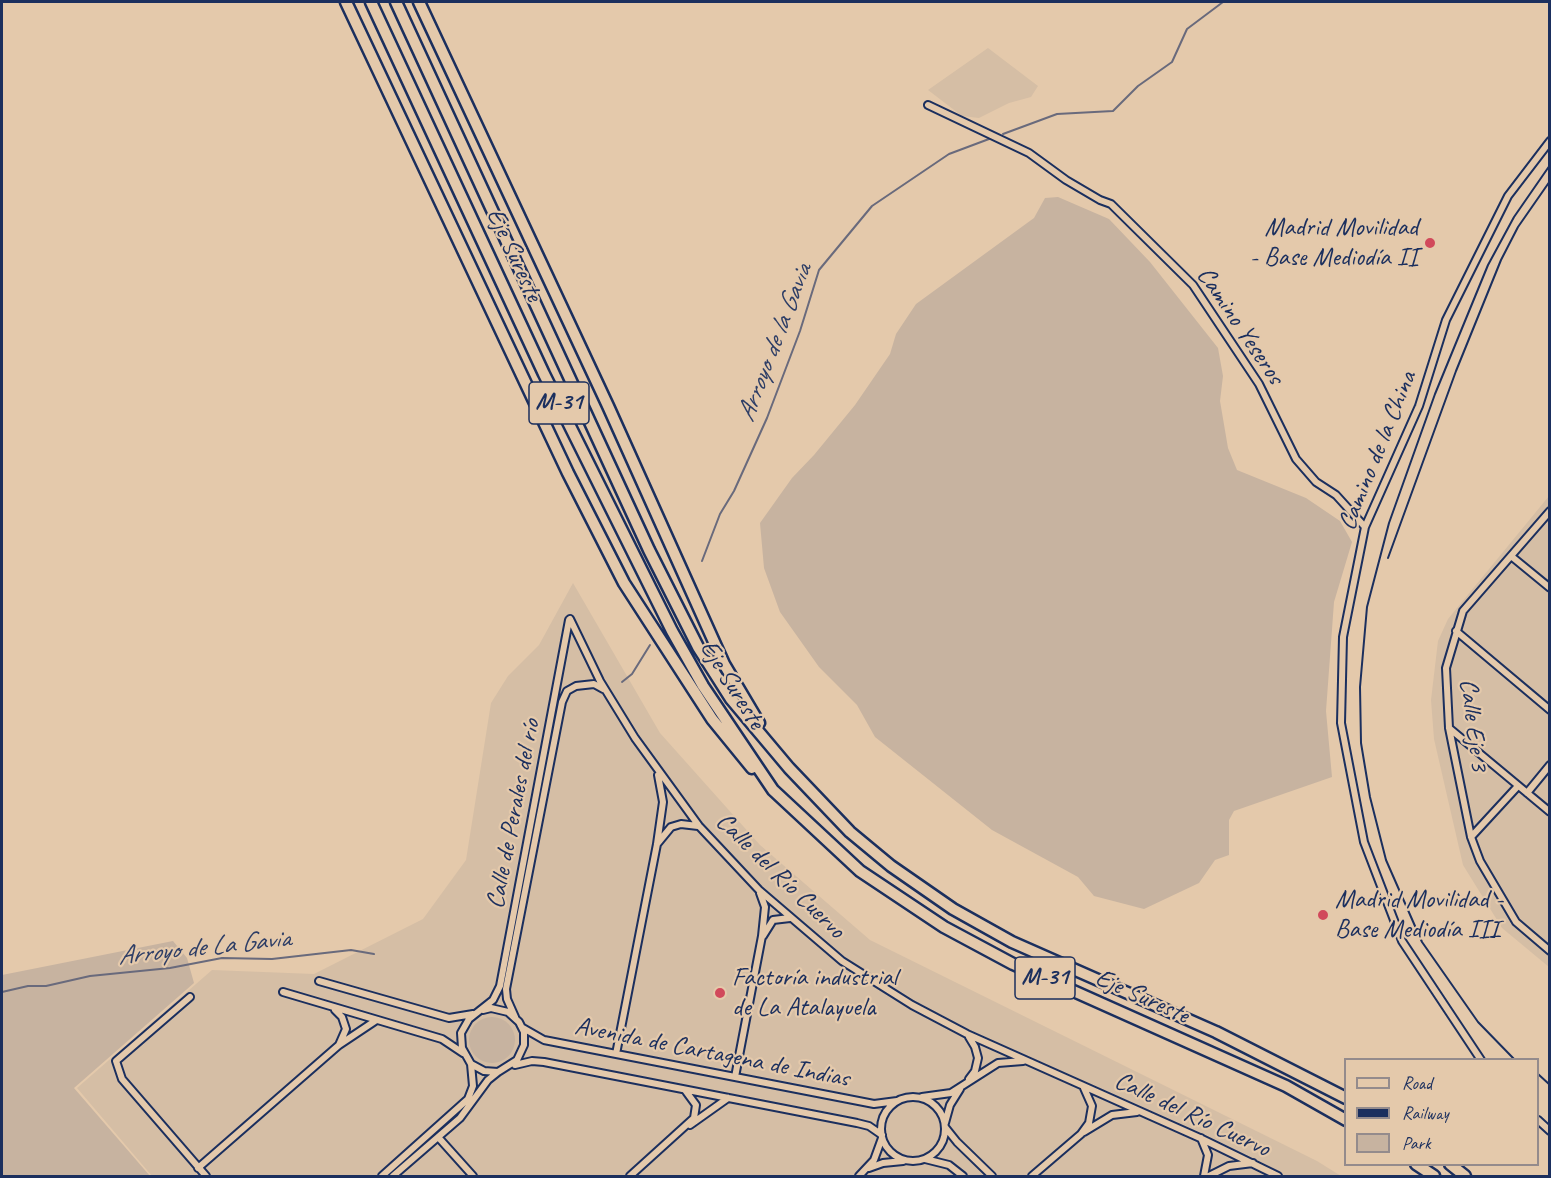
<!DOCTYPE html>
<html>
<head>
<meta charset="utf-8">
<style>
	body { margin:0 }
	#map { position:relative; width:1551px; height:1178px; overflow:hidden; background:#e4c9ab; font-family:Caveat,sans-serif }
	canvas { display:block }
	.frame { position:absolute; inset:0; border:3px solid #1b2f5e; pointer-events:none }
	.legend { position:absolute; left:1344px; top:1058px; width:195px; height:108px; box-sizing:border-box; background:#e4c9ab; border:2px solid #948b8c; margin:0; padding:8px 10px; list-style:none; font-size:18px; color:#1b2f5e }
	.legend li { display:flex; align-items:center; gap:12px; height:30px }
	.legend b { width:30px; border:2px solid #948b8c }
</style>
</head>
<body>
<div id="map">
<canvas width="1551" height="1178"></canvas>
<div class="frame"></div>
<ul class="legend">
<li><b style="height:8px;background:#e4c9ab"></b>Road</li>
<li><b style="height:8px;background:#1b2f5e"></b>Railway</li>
<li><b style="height:16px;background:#c7b3a0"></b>Park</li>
</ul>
</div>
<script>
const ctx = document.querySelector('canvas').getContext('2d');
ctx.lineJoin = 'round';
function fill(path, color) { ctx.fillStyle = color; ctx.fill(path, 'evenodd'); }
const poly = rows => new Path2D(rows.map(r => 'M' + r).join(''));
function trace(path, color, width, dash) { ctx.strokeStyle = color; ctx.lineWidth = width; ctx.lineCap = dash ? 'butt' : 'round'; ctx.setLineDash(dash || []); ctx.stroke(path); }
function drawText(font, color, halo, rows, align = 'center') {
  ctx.font = font + ' Caveat,sans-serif'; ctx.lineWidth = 4.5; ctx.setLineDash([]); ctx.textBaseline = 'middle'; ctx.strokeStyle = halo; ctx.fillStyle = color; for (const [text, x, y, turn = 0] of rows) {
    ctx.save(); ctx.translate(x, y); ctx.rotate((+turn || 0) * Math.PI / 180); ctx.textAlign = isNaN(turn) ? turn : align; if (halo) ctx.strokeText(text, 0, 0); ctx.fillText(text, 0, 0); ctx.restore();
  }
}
fill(poly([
	[988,48,1038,86,1031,97,1009,103,979,118,962,116,928,90],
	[1549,496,1549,967,1502,928,1463,865,1434,739,1431,700,1438,641,1448,619],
	[573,583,660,733,760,845,870,940,1317,1161,1341,1176,152,1176,77,1088,212,970,314,974,423,919,466,860,491,703,508,676,539,645]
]), '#d5bea5');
fill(poly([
	[1058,197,1109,219,1150,262,1218,348,1223,376,1220,401,1228,448,1237,470,1306,498,1340,521,1352,542,1334,602,1326,711,1332,777,1234,811,1229,820,1229,855,1215,860,1199,883,1144,909,1094,896,1078,877,992,830,875,737,857,705,819,667,780,612,764,568,760,523,792,478,814,455,855,405,890,354,896,334,916,304,1023,226,1034,218,1045,198],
	[173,941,187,958,194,983,74,1088,150,1176,2,1176,2,975],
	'469 1040a23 23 0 1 1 46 0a23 23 0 1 1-46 0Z'
]), '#c7b3a0');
trace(poly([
	[1003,134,1057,114,1113,111,1138,86,1172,62,1187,29,1223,2],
	[702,561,720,514,734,491,767,418,800,331,819,270,872,206,949,154,989,139],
	[622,682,632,674,650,645],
	[2,992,28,986,46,986,90,976,170,968,222,958,272,959,351,950,374,954]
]), '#696a7c', 2);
const minor = poly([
	[928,105,1029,153,1066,180,1100,200,1111,204,1193,285,1259,384,1296,459,1316,482,1336,495,1365,527],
	[1550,511,1463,611,1446,668,1449,728,1471,837,1480,861,1516,922,1550,951],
	[1511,556,1550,588],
	[570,619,600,681,635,738,699,826,759,890,842,961,912,1005,967,1034,1200,1138,1278,1176],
	[1456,631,1550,710],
	[1449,728,1550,812],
	[1527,793,1550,765],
	[1471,837,1518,786],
	[657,844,671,827,681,824,698,826],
	[763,936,773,920,790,918],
	[319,981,449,1018,473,1014],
	[283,992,442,1039,463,1053],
	[190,997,116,1061,122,1079,206,1176],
	[335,1010,342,1017,346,1029,339,1045],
	[483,1010,491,1008,508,1012,519,1022,524,1032,524,1045,517,1060,498,1072,484,1071,471,1064,462,1048,461,1033,469,1019,493,1000,500,986,569,620],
	[515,1017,507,999,506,989,562,702,567,691,576,686,594,684,603,689],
	[523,1028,544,1040,735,1077,874,1104,897,1101],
	[616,1054,657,844,663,802,658,775],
	[1481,1060,1402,941,1364,842,1341,723,1343,637,1365,527,1419,406,1446,320,1508,196,1550,141],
	[515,1065,532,1061,544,1062,857,1123,869,1126,882,1135],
	[735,1077,762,936,765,907,760,893],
	[969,1079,975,1071,978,1058,975,1047,969,1037],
	[922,1097,951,1093,998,1063,1023,1061],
	'881 1129a32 32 0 1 1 64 0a32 32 0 1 1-64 0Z',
	[1538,1120,1550,1131],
	[945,1123,950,1105,960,1089],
	[690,1125,728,1098],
	[945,1127,957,1142,992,1176],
	[1084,1132,1112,1115,1137,1112],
	[438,1137,473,1176],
	[1201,1138,1208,1155,1204,1176],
	[925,1159,949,1165,963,1176],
	[198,1168,339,1045,375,1021],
	[869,1168,883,1163,903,1161],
	[382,1176,468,1099,473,1086,471,1064],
	[393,1176,460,1118,488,1080,498,1072],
	[630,1176,694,1118,696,1105,685,1090],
	[859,1176,874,1160,882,1138],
	[1032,1176,1081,1134,1089,1123,1092,1106,1084,1088],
	[1209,1176,1229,1166,1253,1163]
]);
const motorway = poly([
	[346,2,568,473,624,583,712,719,752,768],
	[371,2,544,374,672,631,703,686,773,790,860,871,944,927,1013,964,1286,1086,1346,1120],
	[396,2,649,550,698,647,731,699,789,768,850,832,891,866,953,909,1012,942,1216,1032,1346,1098],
	[419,2,608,406,724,664,759,723],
	[1416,1164,1434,1176],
	[1450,1164,1465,1176]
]);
trace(minor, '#1b2f5e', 10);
trace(motorway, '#1b2f5e', 15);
trace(minor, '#e4c9ab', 6);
trace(motorway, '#e4c9ab', 10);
trace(poly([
	[1388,558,1456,371,1501,260,1518,227,1550,181],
	[1515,1060,1478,1022,1422,942,1386,860,1370,797,1361,743,1360,687,1367,607,1389,523,1435,394,1488,265,1514,217,1550,165],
	[1538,1074,1550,1085]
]), '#1b2f5e', 2);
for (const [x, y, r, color] of [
	[1430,243,6,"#d1495b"],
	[1323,915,6,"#d1495b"],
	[720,993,6,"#d1495b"]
]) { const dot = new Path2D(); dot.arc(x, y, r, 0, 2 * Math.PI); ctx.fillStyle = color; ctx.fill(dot); trace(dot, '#e4c9ab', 2); }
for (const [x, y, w] of [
	[559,403,60],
	[1045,978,60]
]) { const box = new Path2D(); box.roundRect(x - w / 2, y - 21, w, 42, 4.5); ctx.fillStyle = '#e4c9ab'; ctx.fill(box); trace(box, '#1b2f5e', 1.5); }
drawText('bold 24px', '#1b2f5e', null, [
	["M-31",559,403],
	["M-31",1045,978]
]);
drawText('26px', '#1b2f5e', '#e4c9ab', [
	["Madrid Movilidad",1418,228,"right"],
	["- Base Mediodía II",1418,258,"right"],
	["Madrid Movilidad -",1335,900],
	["Base Mediodía III",1335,930],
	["Factoría industrial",732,978],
	["de La Atalayuela",732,1008]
], 'left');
drawText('26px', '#1b2f5e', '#e4c9ab', [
	["Eje Sureste",514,255,65],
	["Camino Yeseros",1240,326,56],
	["Camino de la China",1378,451,-68],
	["Eje Sureste",732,685,58],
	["Calle Eje 3",1473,725,83],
	["Calle de Perales del río",514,814,-79],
	["Calle del Río Cuervo",780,876,44],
	["Eje Sureste",1142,997,24],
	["Avenida de Cartagena de Indias",712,1053,11],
	["Calle del Río Cuervo",1192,1115,25]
]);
drawText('italic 27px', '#2e3e66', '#e4c9ab', [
	["Arroyo de la Gavia",775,343,-69],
	["Arroyo de La Gavia",204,948,-6]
]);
</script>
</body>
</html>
